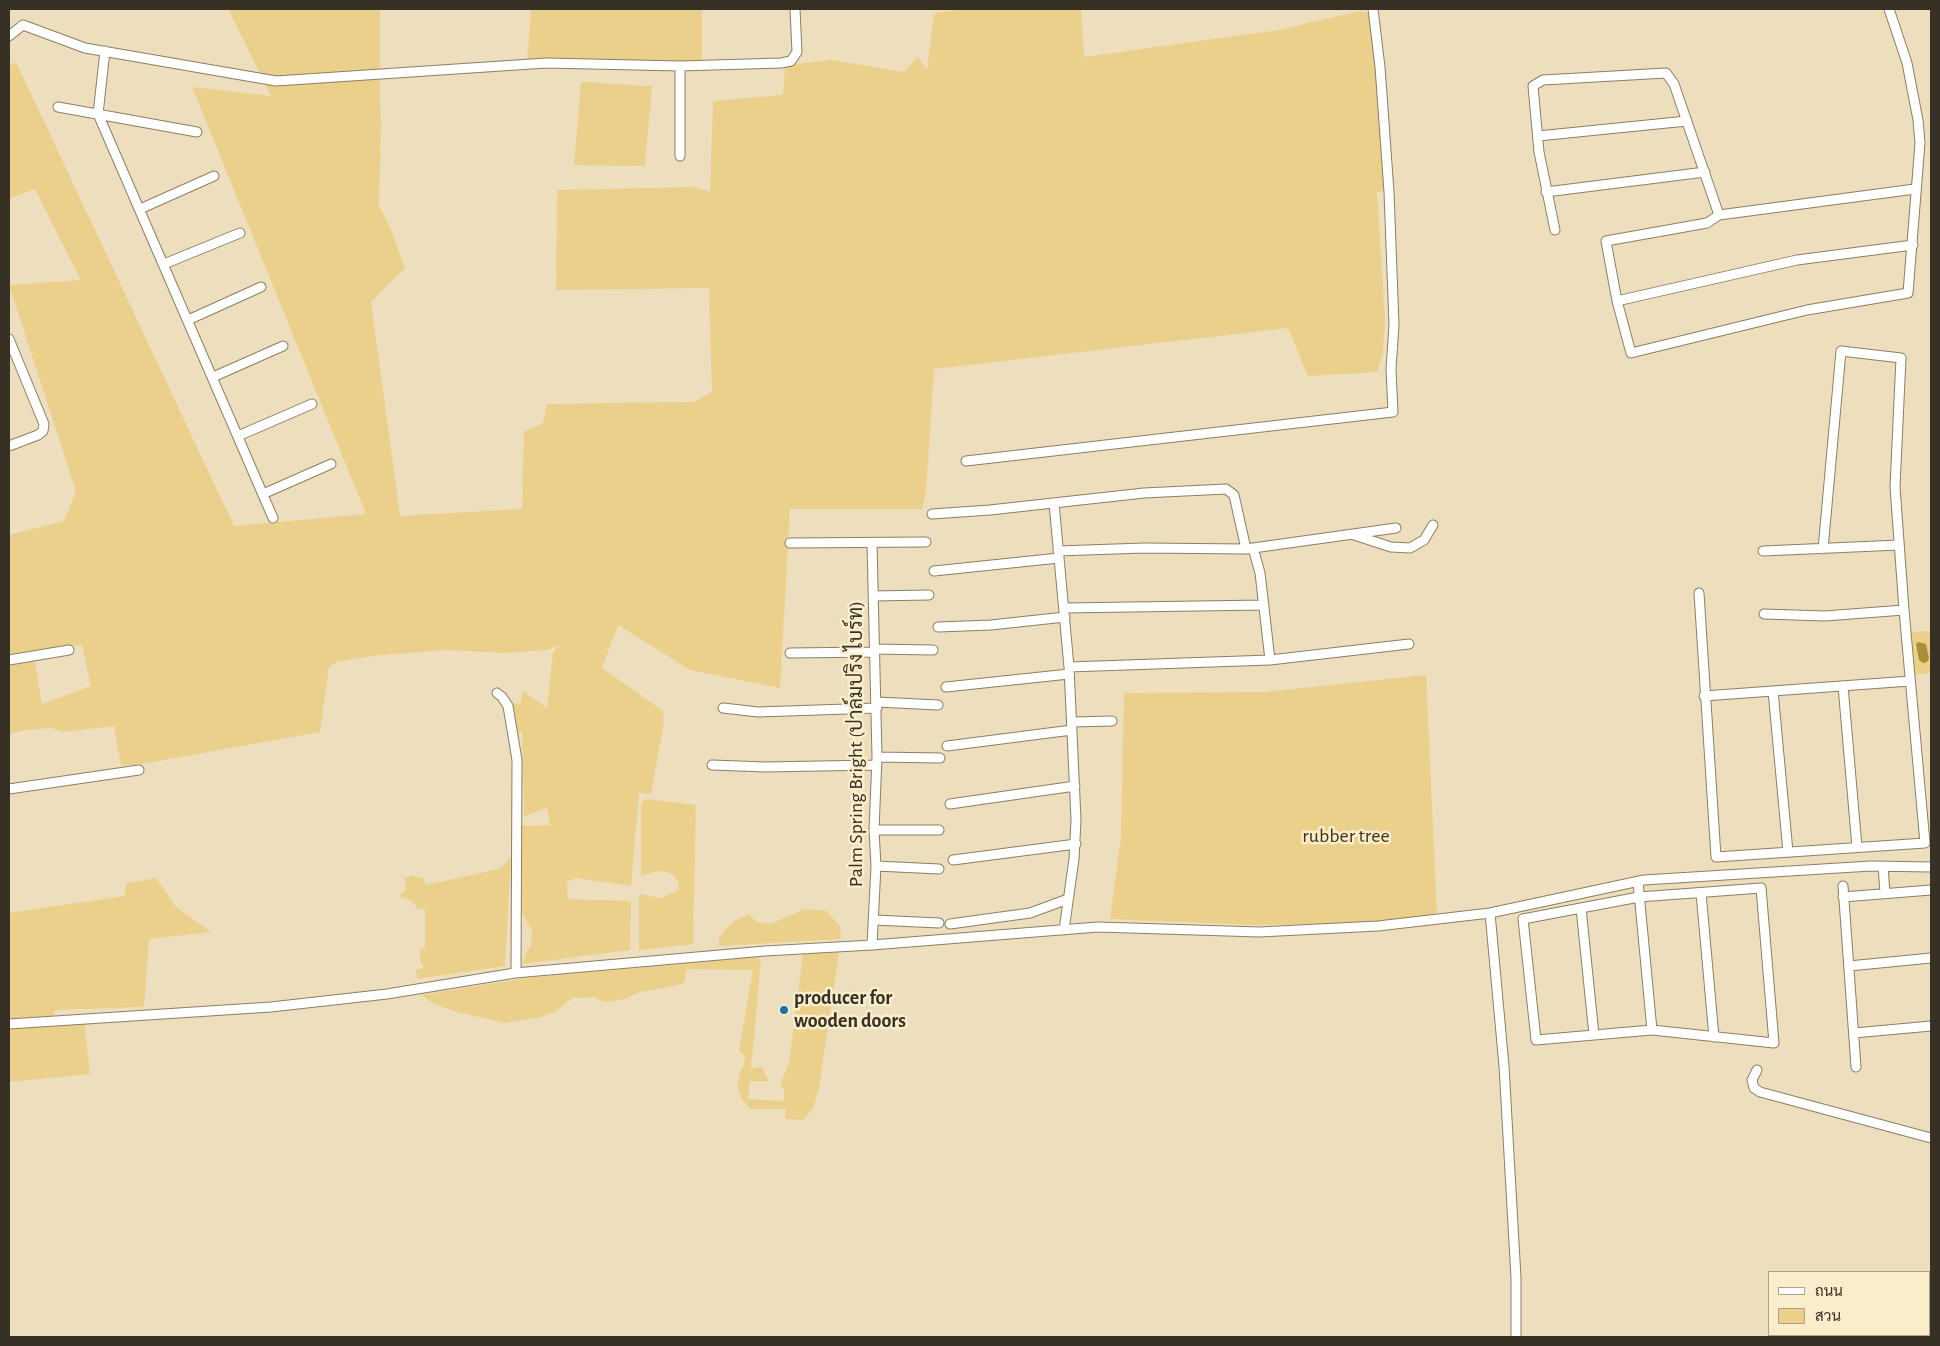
<!DOCTYPE html>
<html>
<head>
<meta charset="utf-8">
<style>
	body { margin:0 }
	#map { position:relative; width:1940px; height:1346px; overflow:hidden; background:#eddfbe; font-family:"Alegreya Sans",Sarabun,sans-serif }
	canvas { display:block }
	.frame { position:absolute; inset:0; border:10px solid #363124; pointer-events:none }
	.legend { position:absolute; left:1768px; top:1271px; width:162px; height:65px; box-sizing:border-box; background:#faedcb; border:1px solid #aca288; margin:0; padding:6px 9px; list-style:none; font-size:15px; color:#363124 }
	.legend li { display:flex; align-items:center; gap:10px; height:25px }
	.legend b { width:25px; border:1px solid #aca288 }
</style>
</head>
<body>
<div id="map">
<canvas width="1940" height="1346"></canvas>
<div class="frame"></div>
<ul class="legend">
<li><b style="height:6px;background:#fff"></b>ถนน</li>
<li><b style="height:14px;background:#ebd08b"></b>สวน</li>
</ul>
</div>
<script>
const ctx = document.querySelector('canvas').getContext('2d');
ctx.lineJoin = 'round';
function fill(path, color) { ctx.fillStyle = color; ctx.fill(path, 'evenodd'); }
const poly = rows => new Path2D(rows.map(r => 'M' + r).join(''));
function trace(path, color, width, dash) { ctx.strokeStyle = color; ctx.lineWidth = width; ctx.lineCap = dash ? 'butt' : 'round'; ctx.setLineDash(dash || []); ctx.stroke(path); }
function drawText(font, color, halo, rows, align = 'center') {
  ctx.font = font + ' "Alegreya Sans",Sarabun,sans-serif'; ctx.lineWidth = 5; ctx.setLineDash([]); ctx.textBaseline = 'middle'; ctx.strokeStyle = halo; ctx.fillStyle = color; for (const [text, x, y, turn = 0] of rows) {
    ctx.save(); ctx.translate(x, y); ctx.rotate((+turn || 0) * Math.PI / 180); ctx.textAlign = isNaN(turn) ? turn : align; if (halo) ctx.strokeText(text, 0, 0); ctx.fillText(text, 0, 0); ctx.restore();
  }
}
fill(poly([
	[228,9,380,9,380,106,381,123,379,205,391,230,405,268,371,302,400,516,522,509,524,432,543,423,547,404,693,402,712,392,709,288,556,290,557,190,694,187,710,192,713,101,783,95,785,65,832,60,904,72,918,57,927,70,934,14,958,9,1081,9,1084,57,1279,30,1359,11,1376,15,1385,191,1377,192,1385,318,1383,353,1377,372,1308,376,1288,328,934,369,926,493,922,509,790,509,780,688,690,670,618,625,602,668,663,711,664,722,651,794,639,793,631,886,576,878,567,882,568,899,631,901,630,950,522,964,526,953,531,945,532,931,518,905,520,826,550,825,547,808,524,816,522,732,508,734,505,704,520,704,523,691,547,708,553,652,560,645,546,650,504,653,447,650,381,655,338,661,329,667,320,732,141,764,121,766,114,726,63,732,51,728,26,730,9,734,9,662,34,657,42,704,91,686,82,645,9,654,9,535,64,521,76,491,9,285,81,280,35,189,9,199,9,66,16,62,234,526,366,514,192,87,271,96],
	[531,9,702,9,702,66,527,64],
	[581,82,652,86,645,166,574,165],
	[1931,631,1931,673,1912,675,1909,632],
	[1426,675,1437,915,1346,924,1254,925,1110,919,1121,837,1124,693,1264,692],
	[646,799,696,805,693,944,639,950,639,894,660,898,679,890,678,881,672,874,663,871,654,872,641,876,641,803],
	[511,858,505,966,417,979,416,969,421,969,423,967,423,963,420,963,420,949,425,949,425,909,418,909,411,900,398,897,406,890,405,878,411,876,423,878,426,885,499,869],
	[156,878,176,907,211,932,149,939,144,1007,54,1010,54,1021,9,1024,9,913,124,896,127,883],
	[804,909,827,911,840,927,841,939,719,946,719,938,725,930,734,921,748,914,757,922,771,924],
	[839,952,819,1088,813,1108,804,1120,785,1119,786,1109,751,1109,743,1101,737,1087,741,1069,744,1064,745,1056,739,1051,753,970,687,969,684,983,664,988,640,992,624,999,605,1002,592,997,572,998,555,1012,540,1017,506,1023,456,1012,434,1004,421,995,525,978,758,957,761,962,751,1068,762,1067,769,1081,750,1081,748,1099,784,1101,784,1090,780,1085,789,1063,803,954],
	[84,1020,90,1074,9,1082,9,1025]
]), '#ebd08b');
fill(poly([
	[1918,642,1926,644,1929,658,1927,662,1923,663,1919,660,1916,644]
]), '#ac8e39');
const minor = poly([
	[1889,9,1907,63,1918,120,1920,143,1908,293,1807,310,1631,353,1617,301,1606,241,1707,223,1719,215,1915,189],
	[9,36,23,25,85,48,276,81,546,63,680,66,781,63,791,61,797,52,795,9],
	[105,51,98,114,273,518],
	[680,66,680,156],
	[58,107,197,132],
	[1538,136,1687,121],
	[1546,192,1705,172],
	[140,209,214,176],
	[1555,230,1539,152,1533,86,1543,80,1666,73,1674,84,1719,215],
	[164,264,240,233],
	[1617,301,1797,260,1913,245],
	[188,320,261,287],
	[9,339,44,424,43,431,38,435,9,446],
	[213,377,283,346],
	[238,436,312,404],
	[966,461,1393,412,1391,369,1394,325,1389,192,1380,67,1373,9],
	[263,494,331,464],
	[1054,503,1069,667,1076,820,1074,859,1064,930],
	[932,514,990,510,1144,493,1226,489,1234,495,1246,549],
	[1354,535,1391,547,1410,548,1424,540,1433,525],
	[790,543,926,542],
	[872,543,877,757,874,830,876,866,872,945],
	[1253,548,1260,573,1270,660],
	[1058,551,1144,548,1246,549,1396,528],
	[1763,551,1899,545],
	[934,571,1059,558],
	[1699,593,1716,857,1925,843,1904,610],
	[873,596,929,595],
	[1064,608,1264,605],
	[1764,614,1825,616,1904,610,1895,487,1901,358,1841,351,1823,549],
	[938,627,991,625,1065,617],
	[875,649,933,650],
	[790,653,875,652],
	[9,660,69,650],
	[1069,667,1270,660,1409,644],
	[1843,686,1857,847],
	[946,687,1069,674],
	[1773,691,1788,852],
	[497,693,502,697,508,706,517,760,516,973],
	[1704,696,1910,681],
	[877,702,938,705],
	[723,708,758,712,877,708],
	[1072,722,1112,721],
	[947,746,1072,730],
	[877,757,940,758],
	[712,765,765,767,877,765],
	[9,789,139,770],
	[950,804,1075,786],
	[874,830,939,830],
	[953,860,1076,844],
	[876,866,939,869],
	[1883,866,1885,893],
	[1638,882,1652,1030],
	[1843,886,1856,1067],
	[1761,888,1774,1043,1652,1030,1536,1040,1523,919,1639,897,1761,888],
	[1701,893,1714,1037],
	[1843,897,1931,890],
	[1581,908,1594,1035],
	[1490,913,1504,1066,1516,1278,1516,1337],
	[874,920,939,923],
	[950,924,1030,913,1068,899],
	[1849,966,1931,958],
	[9,1024,271,1007,387,994,515,973,765,951,872,945,1098,927,1259,932,1378,926,1490,913,1644,880,1871,866,1931,867],
	[1854,1033,1931,1026],
	[1757,1070,1752,1080,1754,1088,1760,1092,1931,1138]
]);
trace(minor, '#8c7f61', 11);
trace(minor, '#fff', 9);
for (const [x, y, r, color] of [
	[784,1010,5,"#1d73a3"]
]) { const dot = new Path2D(); dot.arc(x, y, r, 0, 2 * Math.PI); ctx.fillStyle = color; ctx.fill(dot); trace(dot, '#faedcb', 2); }
drawText('20px', '#363124', '#faedcb', [
	["Palm Spring Bright (ปาล์มปริง ไบร์ท)",856,744,-90]
]);
drawText('20px', '#40330e', '#faedcb', [
	["rubber tree",1346,836]
]);
drawText('bold 20px', '#363124', '#faedcb', [
	["producer for",794,998],
	["wooden doors",794,1021]
], 'left');
</script>
</body>
</html>
